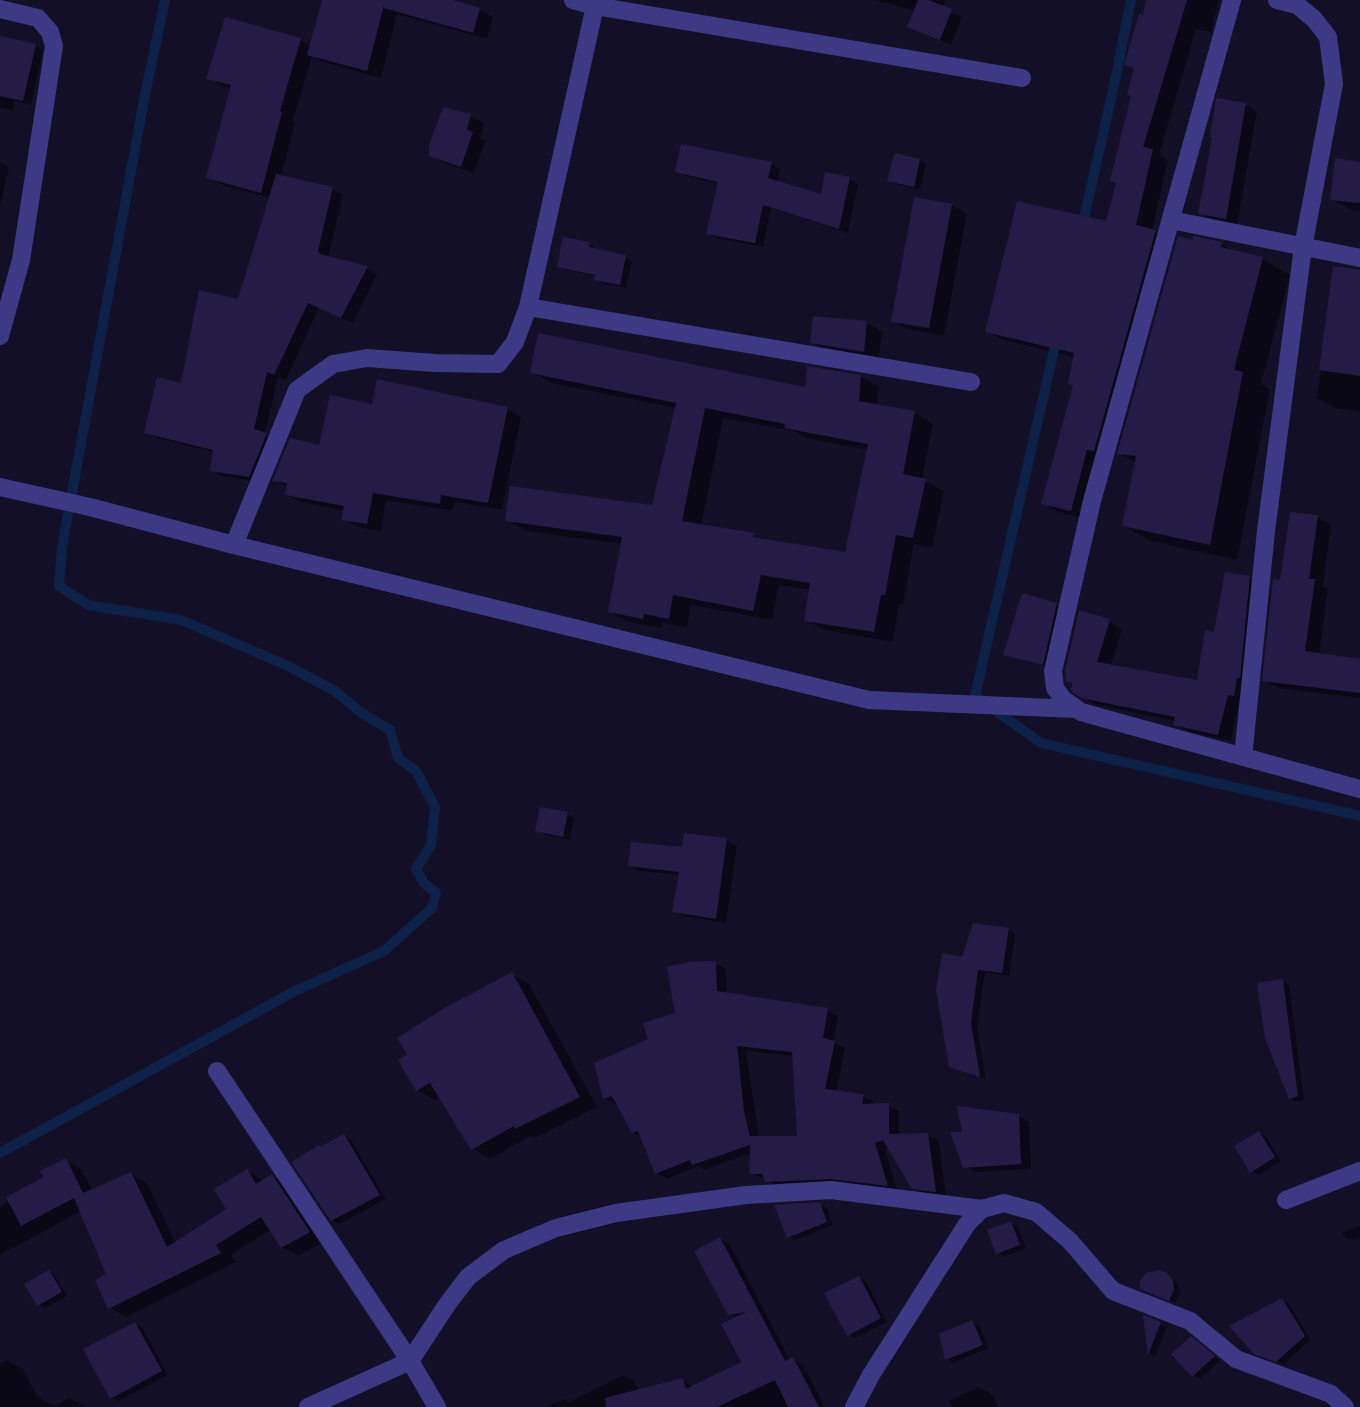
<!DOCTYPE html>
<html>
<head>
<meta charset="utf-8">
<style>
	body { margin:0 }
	canvas { display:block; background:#130f26 }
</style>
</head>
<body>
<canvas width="1360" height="1407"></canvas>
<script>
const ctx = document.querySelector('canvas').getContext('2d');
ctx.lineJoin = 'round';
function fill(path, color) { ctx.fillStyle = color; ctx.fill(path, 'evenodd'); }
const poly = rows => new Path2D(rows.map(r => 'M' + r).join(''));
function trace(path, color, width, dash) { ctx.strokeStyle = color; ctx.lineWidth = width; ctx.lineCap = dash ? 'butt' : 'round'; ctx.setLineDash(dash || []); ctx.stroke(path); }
fill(poly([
	[332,0,446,0,479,9,493,17,487,39,397,14,381,78,323,62,312,56,293,120,295,122,281,177,332,189,343,195,328,258,367,268,377,274,353,323,319,307,286,380,278,377,265,434,277,440,260,482,222,476,212,470,214,452,157,438,146,432,182,385,239,301,270,198,222,185,208,177,232,88,222,86,208,78,300,40,311,46],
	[875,0,945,0,943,8,962,17,951,45,909,26,915,11],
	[1148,0,1219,0,1211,32,1196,29,1159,155,1168,160,1152,231,1171,241,1087,519,1058,512,1043,503,1074,385,1075,357,1003,340,987,331,1107,223,1118,183,1136,70,1126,64,1144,17],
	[0,37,35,46,43,50,31,105,15,101,13,110,0,108],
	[1245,105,1257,111,1237,225,1211,219,1200,213],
	[470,116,484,123,480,138,485,141,474,173,444,163,431,155],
	[919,160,926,164,920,190,896,184,889,180],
	[0,162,9,167,0,207],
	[1360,163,1360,211,1352,210,1331,199],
	[771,164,780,169,777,182,822,196,849,179,858,184,848,233,771,208,763,247,717,238,708,233,719,184,685,176,677,171],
	[915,199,952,205,967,214,944,336,907,329,892,321],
	[1194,242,1221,243,1237,253,1263,259,1290,275,1261,384,1270,389,1237,560,1151,541,1124,526,1136,463,1119,453],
	[589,244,596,248,596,250,625,257,632,261,626,288,602,283,596,279,596,276,566,270,559,266],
	[1335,268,1360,272,1360,411,1334,408,1317,398],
	[867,323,882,332,878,360,826,351,812,342],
	[532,372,806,389,861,377,879,387,877,406,915,413,933,424,922,480,944,491,932,548,914,544,903,605,899,604,893,642,825,630,806,620,811,590,779,585,772,620,691,605,687,628,662,623,661,628,629,622,610,612,622,544,526,531,507,520,654,507,676,408,551,383],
	[723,418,794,431,805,438,869,450,847,554,762,540,753,535,701,526],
	[378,381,508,409,521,417,502,510,455,502,453,511,386,500,381,531,357,527,343,519,345,511,301,502,287,495,288,488,275,480,373,406],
	[1317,517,1331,525,1323,586,1328,589,1319,655,1360,660,1360,698,1278,688,1264,680,1282,582],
	[1249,578,1263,585,1231,741,1189,732,1175,724,1176,721,1097,705,1082,697,1109,621,1122,629,1111,667,1198,682],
	[1056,605,1063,609,1050,668,1005,654],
	[542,809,568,814,574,818,570,840,544,834,537,830],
	[727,840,737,846,726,923,684,916,674,911,680,875,640,871,630,866,683,849],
	[1009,930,1015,934,1009,976,985,972,977,1028,986,1079,950,1066,963,959],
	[715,963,726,969,727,994,827,1010,838,1016,833,1042,845,1048,836,1092,863,1096,874,1102,873,1105,888,1105,899,1111,899,1136,928,1135,939,1141,946,1197,924,1194,913,1187,889,1147,885,1149,897,1190,778,1188,766,1179,750,1173,751,1153,704,1170,698,1166,667,1179,657,1173,642,1137,633,1132,618,1103,615,1104,604,1098,650,1040,677,1014],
	[746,1051,794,1056,799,1138,759,1138],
	[511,974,529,984,597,1107,535,1138,531,1136,490,1159,472,1148,441,1097,435,1100,417,1090],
	[1283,981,1289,985,1304,1100,1297,1102,1290,1098],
	[1018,1116,1029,1122,1031,1169,975,1172,965,1166,964,1134],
	[1259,1133,1266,1137,1281,1161,1259,1175,1252,1171],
	[344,1136,351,1140,386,1199,339,1224,332,1220,322,1149],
	[66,1160,82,1170,92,1190,131,1174,147,1183,176,1244,229,1210,247,1171,264,1181,272,1176,288,1186,325,1241,298,1256,282,1247,270,1230,231,1255,236,1262,126,1317,110,1308,109,1275,81,1211,0,1255,0,1207,46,1178],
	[819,1204,827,1208,833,1225,795,1240,788,1236],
	[1011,1223,1018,1227,1026,1248,1004,1257,997,1253],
	[1360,1226,1360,1239,1350,1240,1343,1236,1342,1233],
	[720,1239,730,1245,790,1360,793,1359,803,1365,825,1407,546,1407,564,1399,569,1402,624,1375,634,1381,639,1391,683,1380,693,1388,744,1363,738,1318,730,1313],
	[49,1272,55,1276,67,1296,45,1309,39,1305],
	[1162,1272,1177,1282,1180,1290,1176,1303,1148,1292],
	[859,1278,866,1282,887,1322,855,1338,848,1334],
	[1282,1300,1289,1304,1310,1340,1284,1364,1263,1357],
	[1145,1318,1167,1327,1155,1357,1150,1354],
	[972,1322,979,1326,989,1348,953,1363,947,1359],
	[135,1324,142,1327,168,1375,118,1401,111,1397],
	[1198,1342,1220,1361,1200,1379,1193,1375],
	[7,1360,23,1369,37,1396,54,1406,70,1398,86,1407,0,1407,0,1364],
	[979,1387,994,1396,998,1407,952,1407,949,1401]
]), '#0007');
trace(poly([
	[1082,227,1115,81,1131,0],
	[1057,337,975,696,1041,743,1360,816],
	[0,1153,295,991,384,951,432,908,436,893,424,883,416,869,431,845,435,807,416,771,398,758,390,730,360,712,335,691,286,665,181,620,88,605,59,586,62,547,144,100,165,0]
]), '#0c2248', 10);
fill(poly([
	[322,0,452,0,480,8,473,33,384,8,384,5,367,71,307,55],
	[918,0,928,0,952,9,940,40,907,27],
	[1146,0,1187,0,1143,147,1153,149,1136,225,1156,230,1094,451,1087,450,1071,511,1041,504,1073,385,1068,384,1074,353,985,332,1017,201,1106,221,1116,183,1110,181,1131,96,1127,95,1134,68,1124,65,1139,14,1143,15],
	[225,17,301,38,280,111,282,112,261,193,206,178,231,85,206,79],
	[0,36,36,44,23,101,0,96],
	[1216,98,1246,103,1226,219,1198,214,1212,138,1210,138],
	[443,107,471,114,467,130,473,132,461,167,429,156,429,145],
	[681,144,772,162,768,178,821,194,825,172,850,177,839,229,763,205,755,243,706,234,718,182,675,172],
	[894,153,920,159,914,187,887,181],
	[1335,158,1360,162,1360,203,1330,200],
	[276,174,333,187,318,251,320,254,368,266,341,318,308,303,274,375,267,372,254,429,267,433,249,477,210,471,213,450,144,433,157,377,181,383,199,290,238,299],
	[914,197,952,204,929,328,891,322],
	[1178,236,1193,240,1193,236,1222,242,1221,247,1263,257,1234,370,1243,372,1210,545,1122,526,1136,456,1117,454],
	[563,237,590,242,589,247,626,255,620,285,594,280,595,275,557,267],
	[1333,266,1360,270,1360,376,1319,370],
	[813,316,867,321,864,352,810,343],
	[538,333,805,387,807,366,861,375,859,401,915,411,903,474,926,479,913,538,896,535,885,595,881,595,874,632,804,621,810,583,761,575,753,611,673,595,669,619,644,614,643,619,608,612,622,537,505,521,510,486,652,505,676,403,530,373],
	[705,408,785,424,784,428,868,444,845,552,753,537,754,533,682,521],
	[377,379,508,407,488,503,441,495,440,504,373,493,367,524,341,520,344,506,285,495,287,483,272,481,290,438,319,445,330,395,372,404],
	[1290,512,1318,515,1309,579,1315,579,1305,651,1360,659,1360,693,1262,681,1273,579,1280,580],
	[1225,572,1250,576,1240,678,1237,678,1234,696,1228,695,1218,735,1173,725,1175,717,1081,698,1071,691,1072,683,1066,681,1065,672,1079,610,1110,619,1097,662,1197,680,1205,630,1214,632],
	[1022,593,1057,603,1043,665,1003,655],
	[540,807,568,812,563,837,535,831],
	[684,833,727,838,716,919,672,912,679,872,628,866,631,842,682,847],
	[973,923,1009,928,1002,973,978,970,971,1023,980,1077,949,1067,936,990,942,953,962,957],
	[716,961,717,991,828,1008,823,1038,835,1041,825,1089,864,1094,862,1104,889,1103,889,1134,928,1133,936,1192,912,1189,883,1140,875,1143,888,1186,831,1179,765,1182,762,1174,749,1174,750,1145,692,1165,690,1160,655,1174,638,1131,632,1133,612,1096,603,1099,594,1063,648,1039,643,1023,675,1013,667,967,689,962],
	[737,1046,792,1052,797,1136,750,1136,750,1138,744,1111],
	[512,972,580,1097,515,1129,514,1126,471,1150,430,1083,416,1091,398,1060,407,1054,397,1038,448,1006],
	[1283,979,1298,1096,1289,1099,1265,1038,1257,983],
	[957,1106,1019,1114,1021,1164,963,1168,950,1132,962,1132],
	[1259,1131,1275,1157,1250,1173,1234,1146],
	[344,1134,380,1195,331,1221,291,1162,319,1145,320,1147],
	[66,1158,83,1193,131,1172,167,1247,226,1209,214,1189,247,1169,256,1184,272,1174,310,1232,281,1248,261,1217,216,1245,221,1253,108,1309,95,1280,106,1274,74,1198,21,1226,6,1197,44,1177,40,1171],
	[820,1202,827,1222,787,1238,774,1205],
	[1011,1221,1020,1245,996,1254,987,1230],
	[720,1237,785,1361,793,1357,819,1407,788,1407,775,1380,717,1407,606,1407,605,1398,683,1378,686,1389,741,1362,721,1324,746,1312,728,1315,694,1251],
	[49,1270,62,1292,37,1306,24,1284],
	[1159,1270,1167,1273,1173,1280,1174,1290,1169,1301,1140,1289,1140,1281,1146,1273],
	[859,1276,881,1318,847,1336,824,1293],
	[1282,1298,1305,1336,1276,1362,1254,1354,1229,1326],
	[1143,1315,1161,1322,1148,1355],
	[972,1320,983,1345,945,1360,939,1334],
	[135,1322,162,1371,110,1399,83,1349],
	[1191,1336,1215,1356,1192,1377,1171,1354]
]), '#241b47');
trace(poly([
	[573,0,595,6,1022,78],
	[1232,0,1092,501,1053,671,1055,688,1063,699,1081,712,1360,789],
	[0,9,38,18,50,32,54,46,21,260,0,336],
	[1171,220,1360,258],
	[528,307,971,382],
	[0,487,90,507,234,545,869,700,1076,709],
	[234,545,297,390,333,364,367,358,435,363,498,364,515,342,528,307,595,6],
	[1243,757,1266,531,1303,247,1334,84,1328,37,1314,19,1297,5,1277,0],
	[217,1071,410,1361,437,1407],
	[1286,1200,1360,1171],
	[308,1407,410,1361,446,1306,468,1277,504,1250,556,1228,616,1213,746,1195,831,1190,982,1209],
	[854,1407,871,1375,967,1224,982,1209,1004,1203,1036,1212,1070,1241,1113,1291,1190,1321,1236,1359,1331,1394,1345,1407]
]), '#3d3a85', 18);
</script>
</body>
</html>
